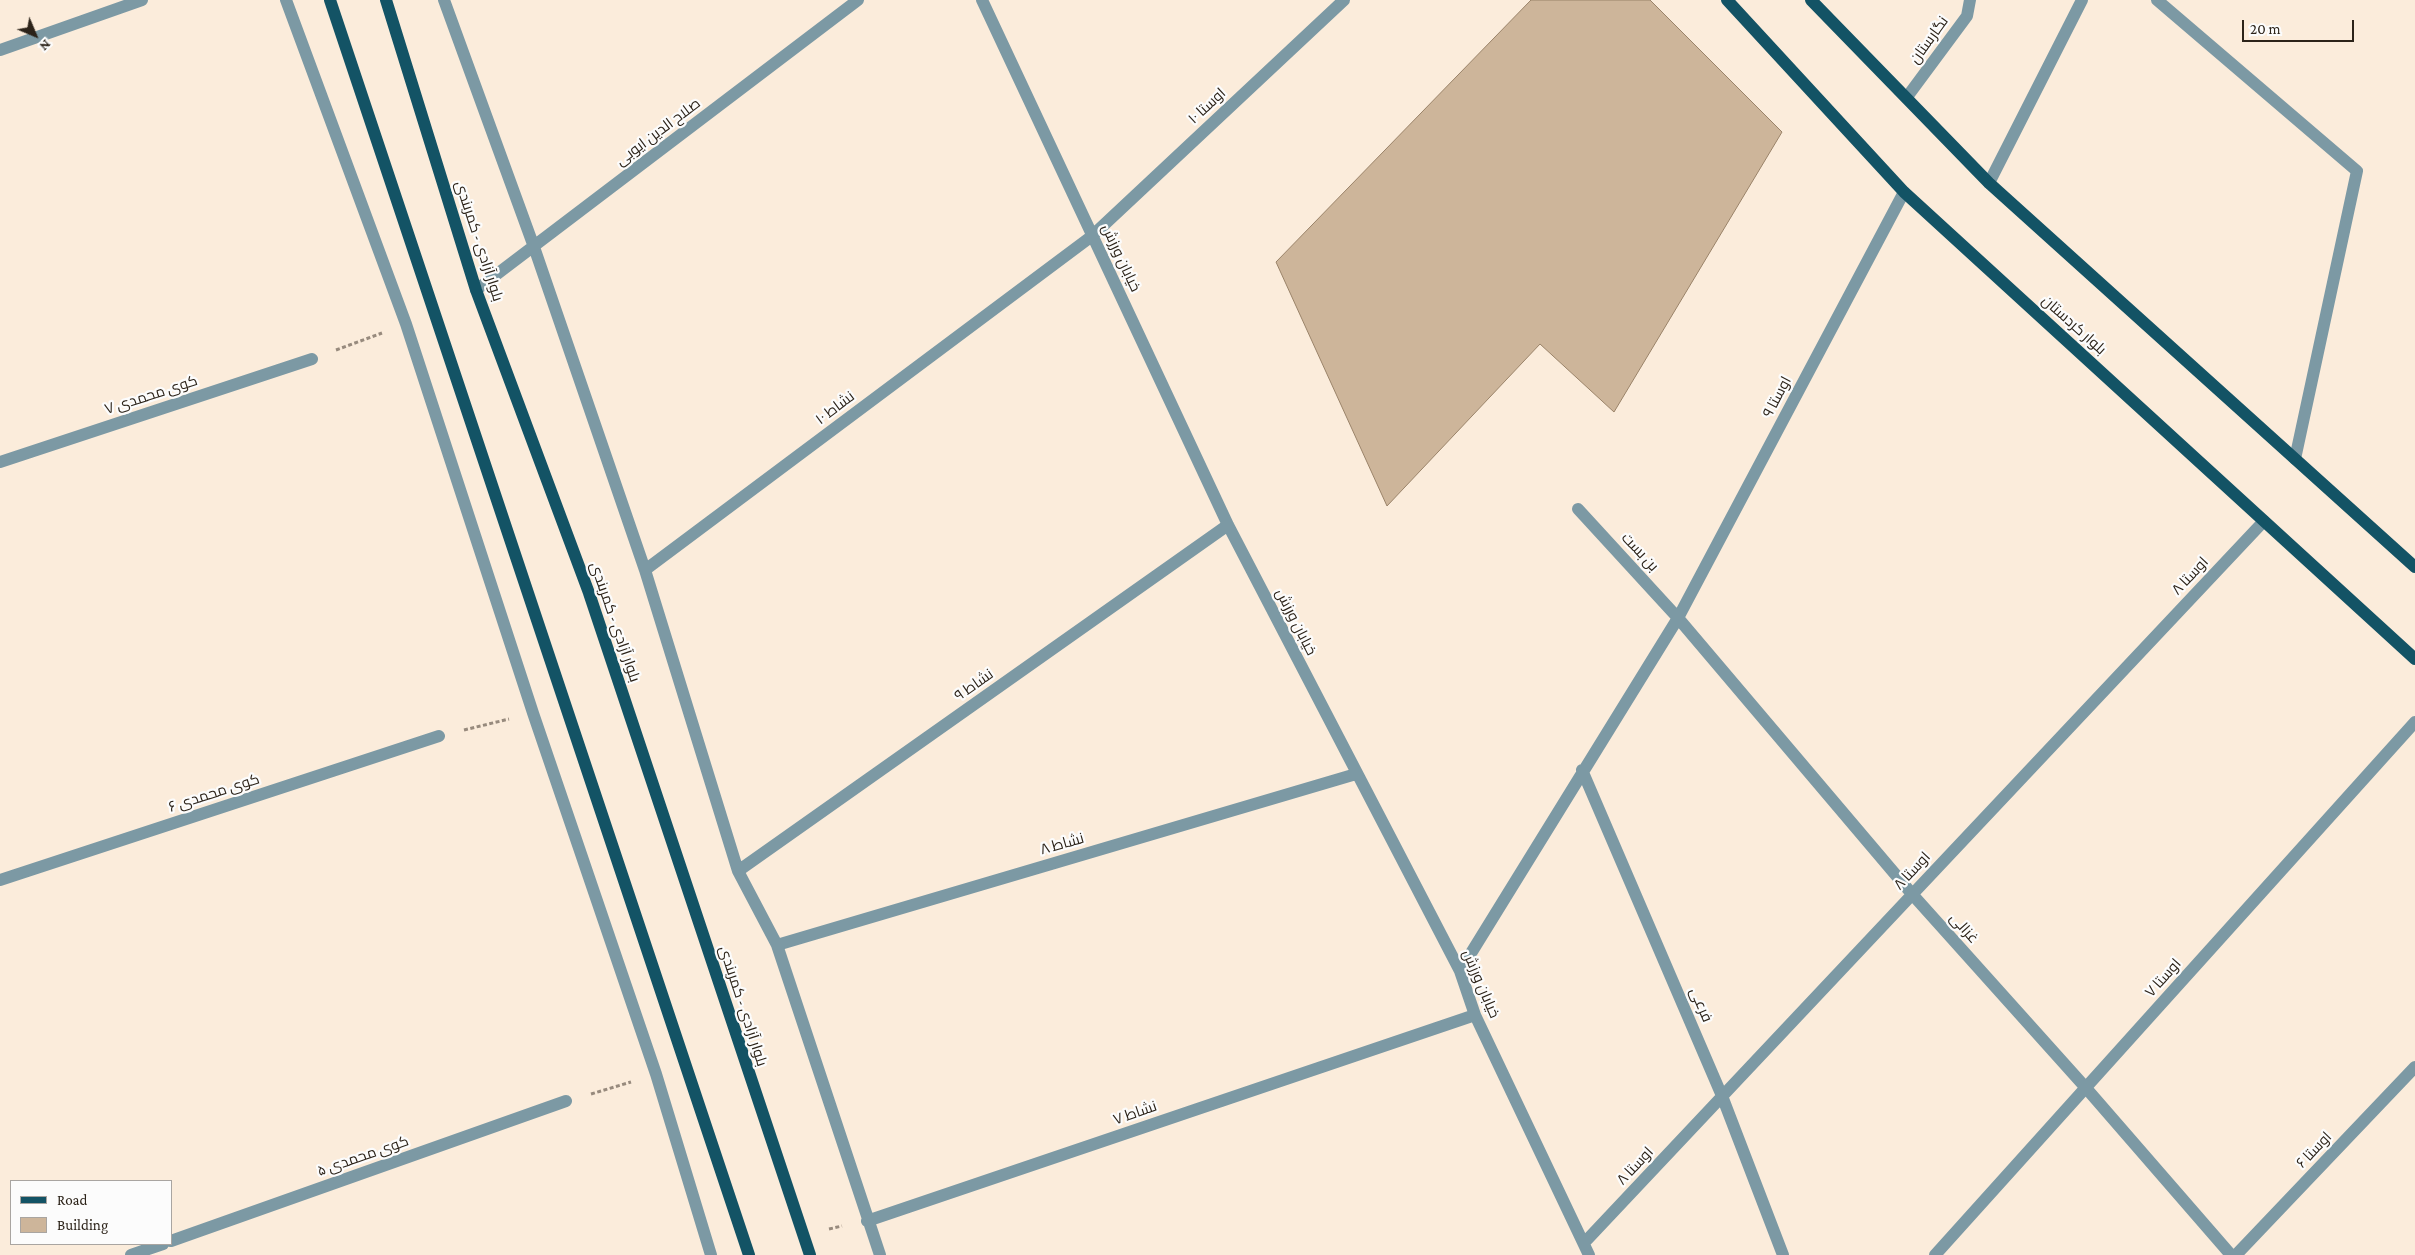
<!DOCTYPE html>
<html>
<head>
<meta charset="utf-8">
<style>
	body { margin:0 }
	#map { position:relative; width:2415px; height:1255px; overflow:hidden; background:#fbecdb; font-family:"Crimson Pro",serif }
	canvas { display:block }
	.legend { position:absolute; left:10px; top:1180px; width:162px; height:65px; box-sizing:border-box; background:#fcfcfc; border:1px solid #a9a5a1; margin:0; padding:6px 9px; list-style:none; font-size:15px; color:#2c2319 }
	.legend li { display:flex; align-items:center; gap:10px; height:25px }
	.legend b { width:25px; border:1px solid #a9a5a1 }
	.north { position:absolute; left:10px; top:10px; width:50px; height:50px; -webkit-text-stroke:4px #fcfcfc; paint-order:stroke; rotate:135deg; font-size:14px; font-weight:700; line-height:20px; text-align:center; color:#2c2319 }
	.north::after { content:''; display:block; margin:auto; width:18px; height:22px; background:#2c2319; clip-path:polygon(50% 0,100% 100%,50% 72%,0 100%) }
	.scale { position:absolute; left:2242px; top:20px; width:112px; height:22px; box-sizing:border-box; border:2px solid #2c2319; border-top:0; padding-left:6px; font-size:15px; line-height:18px; white-space:nowrap; color:#2c2319; -webkit-text-stroke:4px #fcfcfc; paint-order:stroke }
</style>
</head>
<body>
<div id="map">
<canvas width="2415" height="1255"></canvas>
<ul class="legend">
<li><b style="height:6px;background:#135365"></b>Road</li>
<li><b style="height:14px;background:#cdb59a"></b>Building</li>
</ul>
<div class="north">N</div>
<div class="scale">20 m</div>
</div>
<script>
const ctx = document.querySelector('canvas').getContext('2d');
ctx.lineJoin = 'round';
function fill(path, color) { ctx.fillStyle = color; ctx.fill(path, 'evenodd'); }
const poly = rows => new Path2D(rows.map(r => 'M' + r).join(''));
function trace(path, color, width, dash) { ctx.strokeStyle = color; ctx.lineWidth = width; ctx.lineCap = dash ? 'butt' : 'round'; ctx.setLineDash(dash || []); ctx.stroke(path); }
function drawText(font, color, halo, rows, align = 'center') {
  ctx.font = font + ' "Crimson Pro",Cairo,serif'; ctx.lineWidth = 4.5; ctx.setLineDash([]); ctx.textBaseline = 'middle'; ctx.strokeStyle = halo; ctx.fillStyle = color; for (const [text, x, y, turn = 0] of rows) {
    ctx.save(); ctx.translate(x, y); ctx.rotate((+turn || 0) * Math.PI / 180); ctx.textAlign = isNaN(turn) ? turn : align; if (halo) ctx.strokeText(text, 0, 0); ctx.fillText(text, 0, 0); ctx.restore();
  }
}
const building = poly([
	[1531,0,1650,0,1782,132,1614,412,1540,344,1387,506,1276,262,1531,0]
]);
fill(building, '#cdb59a');
trace(building, '#9a8369', 1);
trace(poly([
	[336,350,382,333],
	[464,730,509,719],
	[591,1094,631,1082],
	[829,1229,842,1226]
]), '#978a7d', 3, [4, 2.5]);
trace(poly([
	[286,0,406,324,533,713,656,1074,711,1255],
	[444,0,534,247,645,570,738,871,777,945,880,1255],
	[982,0,1228,525,1460,971,1475,1015,1589,1255],
	[2157,0,2357,171,2295,459],
	[0,50,142,0],
	[1907,97,1967,16,1970,0],
	[1989,183,2082,0],
	[476,290,858,0],
	[0,462,312,359],
	[1578,509,1678,618,1912,894,2086,1088,2231,1255],
	[645,570,1092,236,1344,0],
	[1582,770,1722,1096,1783,1255],
	[738,871,1228,525],
	[0,880,439,736],
	[777,945,1356,774],
	[1460,971,1678,618,1904,192],
	[867,1221,1475,1015],
	[171,1241,566,1101],
	[1584,1243,2264,521],
	[131,1255,163,1244],
	[1935,1255,2415,722],
	[2236,1255,2415,1067]
]), '#7c99a4', 12);
trace(poly([
	[330,0,749,1255],
	[386,0,476,290,589,593,810,1255],
	[1727,0,1904,192,2415,659],
	[1811,0,1989,183,2415,567]
]), '#135365', 12);
drawText('15px', '#2c2319', '#fcfcfc', [
	["نگارستان",1929,40,-54],
	["اوستا ۱۰",1207,106,-43],
	["صلاح الدین ایوبی",658,132,-37],
	["بلوار آزادی - کمربندی",479,241,72],
	["خیابان ورزش",1121,258,65],
	["بلوار کردستان",2074,325,42],
	["کوی محمدی ۷",151,395,-18],
	["اوستا ۹",1777,397,-62],
	["نشاط ۱۰",835,408,-37],
	["بن بست",1640,552,47],
	["اوستا ۸",2190,576,-47],
	["بلوار آزادی - کمربندی",615,622,71],
	["خیابان ورزش",1296,622,63],
	["نشاط ۹",974,685,-35],
	["کوی محمدی ۶",214,793,-18],
	["نشاط ۸",1062,844,-16],
	["اوستا ۸",1912,871,-47],
	["غزالی",1964,928,48],
	["اوستا ۷",2163,978,-48],
	["خیابان ورزش",1481,984,67],
	["فرعی",1701,1005,67],
	["بلوار آزادی - کمربندی",743,1006,72],
	["نشاط ۷",1135,1113,-19],
	["اوستا ۶",2314,1150,-46],
	["کوی محمدی ۵",363,1156,-19],
	["اوستا ۸",1635,1166,-47]
]);
</script>
</body>
</html>
